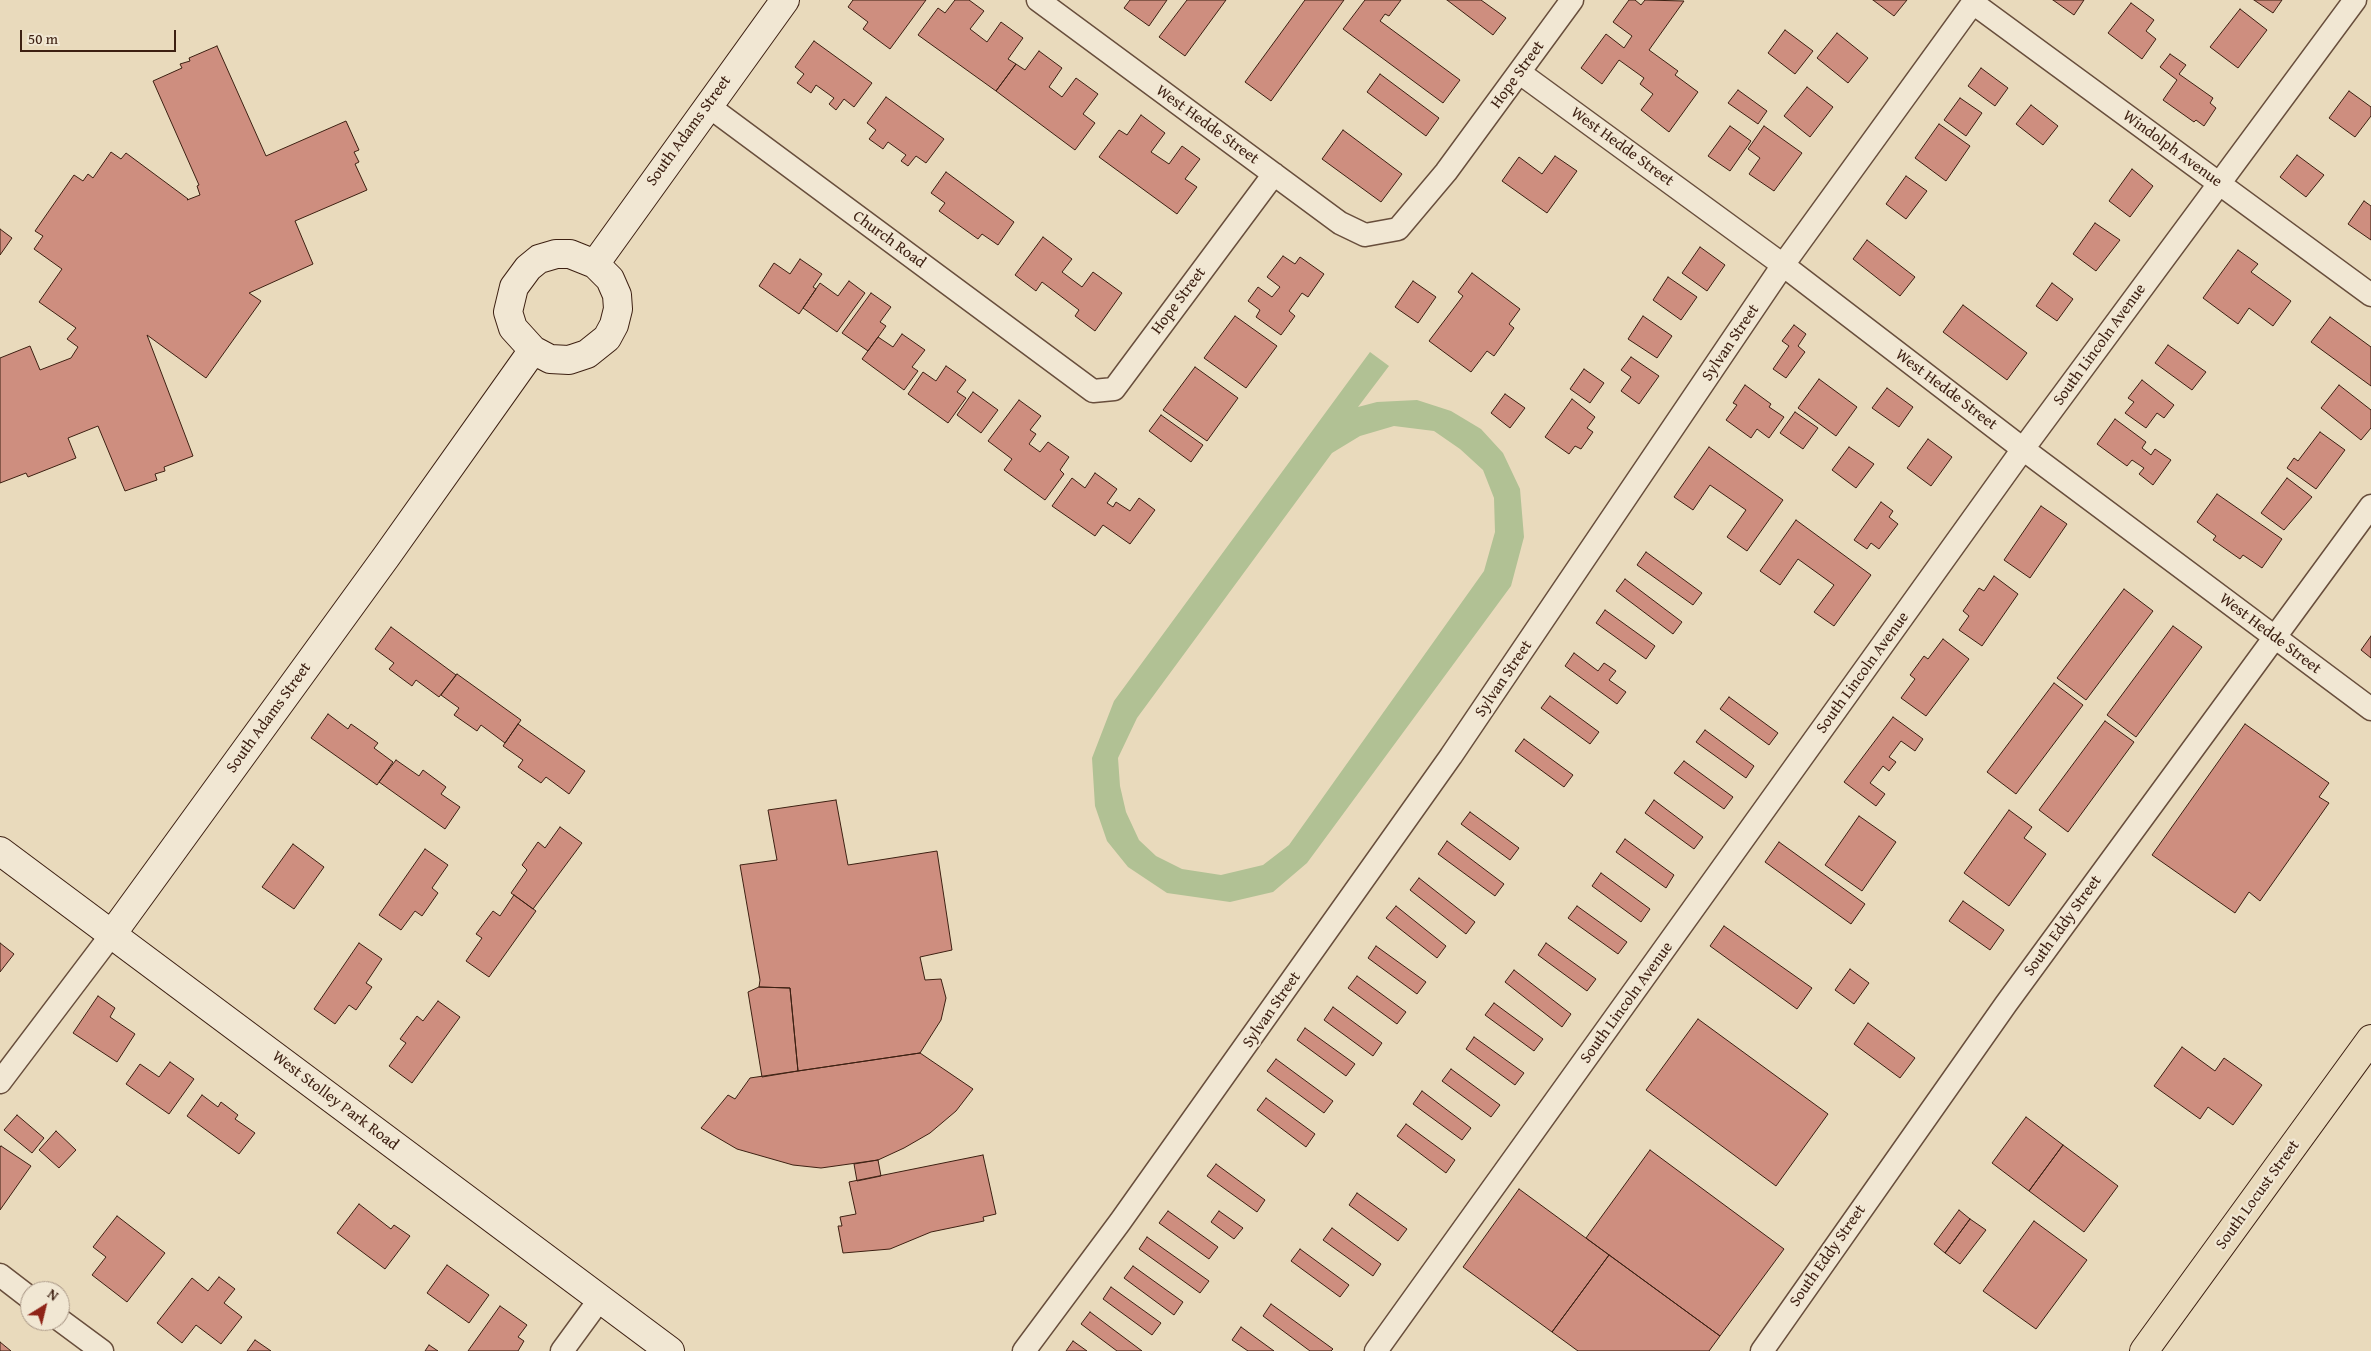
<!DOCTYPE html>
<html>
<head>
<meta charset="utf-8">
<style>
	body { margin:0 }
	#map { position:relative; width:2371px; height:1351px; overflow:hidden; background:#e9dabc; font-family:"Gentium Book Plus",serif }
	canvas { display:block }
	.north { position:absolute; left:20px; top:1281px; width:50px; height:50px; box-sizing:border-box; background:#f1e7d3; border:1px solid #a99786; border-radius:50%; rotate:36deg; font-size:14px; font-weight:700; line-height:20px; text-align:center; color:#3d2012 }
	.north::after { content:''; display:block; margin:auto; width:18px; height:22px; background:#8f2418; clip-path:polygon(50% 0,100% 100%,50% 72%,0 100%) }
	.scale { position:absolute; left:20px; top:30px; width:156px; height:22px; box-sizing:border-box; border:2px solid #3d2012; border-top:0; padding-left:6px; font-size:15px; line-height:18px; white-space:nowrap; color:#3d2012; -webkit-text-stroke:4px #f1e7d3; paint-order:stroke }
</style>
</head>
<body>
<div id="map">
<canvas width="2371" height="1351"></canvas>
<div class="north">N</div>
<div class="scale">50 m</div>
</div>
<script>
const ctx = document.querySelector('canvas').getContext('2d');
ctx.lineJoin = 'round';
function fill(path, color) { ctx.fillStyle = color; ctx.fill(path, 'evenodd'); }
const poly = rows => new Path2D(rows.map(r => 'M' + r).join(''));
function trace(path, color, width, dash) { ctx.strokeStyle = color; ctx.lineWidth = width; ctx.lineCap = dash ? 'butt' : 'round'; ctx.setLineDash(dash || []); ctx.stroke(path); }
function drawText(font, color, halo, rows, align = 'center') {
  ctx.font = font + ' "Gentium Book Plus",serif'; ctx.lineWidth = 4.5; ctx.setLineDash([]); ctx.textBaseline = 'middle'; ctx.strokeStyle = halo; ctx.fillStyle = color; for (const [text, x, y, turn = 0] of rows) {
    ctx.save(); ctx.translate(x, y); ctx.rotate((+turn || 0) * Math.PI / 180); ctx.textAlign = isNaN(turn) ? turn : align; if (halo) ctx.strokeText(text, 0, 0); ctx.fillText(text, 0, 0); ctx.restore();
  }
}
fill(poly([
	[1370,352,1389,366,1358,407,1377,402,1417,400,1451,411,1481,429,1503,453,1520,489,1524,537,1511,586,1307,863,1273,892,1230,902,1167,893,1128,867,1107,841,1095,806,1092,758,1114,701],
	[1394,426,1434,431,1460,449,1483,470,1494,498,1495,532,1484,571,1289,845,1263,865,1221,875,1182,869,1156,856,1139,840,1126,812,1120,786,1118,758,1137,718,1332,453,1360,436]
]), '#b1c194');
const building = poly([
	[853,0,926,0,890,49,863,29,868,22,848,7,853,0],
	[955,0,969,0,984,11,970,29,987,42,1001,22,1023,38,1008,59,1016,64,996,91,918,35,938,8,945,13,955,0],
	[1130,0,1167,0,1149,26,1124,8,1130,0],
	[1187,0,1226,0,1185,56,1159,37,1187,0],
	[1305,0,1344,0,1271,101,1245,82,1305,0],
	[1365,0,1401,0,1389,16,1385,14,1380,21,1460,80,1443,103,1343,29,1365,0],
	[1447,0,1481,0,1506,18,1493,35,1447,0],
	[1629,0,1635,0,1641,5,1645,0,1684,1,1649,50,1678,71,1675,75,1698,92,1669,132,1641,110,1653,94,1640,84,1644,78,1619,60,1602,84,1581,68,1606,34,1624,48,1632,36,1613,22,1629,0],
	[1873,0,1907,0,1894,16,1873,0],
	[2053,0,2084,0,2074,15,2053,0],
	[2254,0,2282,0,2273,13,2254,0],
	[2131,3,2154,20,2146,31,2156,39,2142,59,2108,33,2131,3],
	[2240,9,2267,30,2238,68,2210,47,2240,9],
	[1785,30,1813,51,1795,74,1768,53,1785,30],
	[1837,33,1868,58,1848,83,1817,58,1837,33],
	[814,41,872,83,854,107,844,99,836,110,829,104,834,98,816,85,811,93,797,83,804,74,795,67,814,41],
	[217,46,266,156,346,121,359,150,354,152,359,162,355,164,367,190,295,221,313,264,249,293,261,301,206,378,147,335,193,456,164,467,165,471,155,474,157,480,125,491,98,426,68,438,76,458,28,477,26,473,0,483,0,358,30,346,40,370,71,358,78,347,67,339,76,328,39,302,62,269,34,249,43,236,35,231,74,175,83,181,88,174,93,178,111,152,121,159,126,153,188,199,187,200,200,195,197,186,199,185,153,81,182,68,180,64,190,61,189,58,217,46],
	[1039,51,1062,68,1049,87,1062,97,1076,78,1098,94,1083,114,1095,123,1075,150,996,91,1016,64,1025,70,1039,51],
	[2170,54,2186,65,2179,74,2213,98,2210,103,2216,108,2204,126,2196,120,2194,122,2163,100,2177,80,2160,67,2170,54],
	[1981,68,2008,88,1995,106,1968,86,1981,68],
	[1380,74,1439,118,1426,136,1367,92,1380,74],
	[1807,87,1833,107,1810,137,1784,116,1807,87],
	[1738,90,1767,111,1758,124,1728,103,1738,90],
	[2349,91,2371,107,2371,116,2355,137,2329,118,2349,91],
	[886,97,944,139,926,163,916,156,908,166,901,161,906,155,888,142,883,149,869,139,876,130,867,123,886,97],
	[1960,98,1982,113,1966,136,1944,120,1960,98],
	[2031,105,2058,126,2043,145,2016,124,2031,105],
	[1141,115,1165,133,1151,152,1169,164,1182,146,1200,159,1185,179,1197,187,1177,214,1099,157,1119,130,1127,135,1141,115],
	[1939,124,1970,146,1946,181,1915,158,1939,124],
	[1730,126,1751,141,1730,171,1708,156,1730,126],
	[1764,126,1802,153,1774,191,1749,174,1760,158,1748,149,1764,126],
	[1343,130,1402,174,1381,202,1322,159,1343,130],
	[2297,155,2324,175,2306,197,2280,177,2297,155],
	[1555,156,1577,171,1547,213,1502,181,1519,157,1542,174,1555,156],
	[2132,169,2153,186,2130,217,2109,201,2132,169],
	[946,172,1014,222,998,245,982,234,978,239,939,211,945,203,931,193,946,172],
	[1906,176,1927,191,1906,219,1886,204,1906,176],
	[2364,201,2371,206,2371,240,2348,224,2364,201],
	[2095,223,2120,240,2096,271,2073,254,2095,223],
	[0,229,12,238,0,255,0,229],
	[1043,237,1072,259,1062,272,1082,287,1093,272,1122,293,1095,331,1075,316,1079,310,1042,282,1036,291,1015,275,1043,237],
	[1867,240,1915,277,1900,296,1853,259,1867,240],
	[1700,247,1725,265,1707,291,1682,273,1700,247],
	[2238,250,2258,264,2251,272,2291,301,2273,326,2249,308,2238,324,2203,298,2238,250],
	[1283,256,1295,264,1300,257,1324,274,1308,297,1302,293,1289,311,1295,316,1281,335,1256,317,1260,310,1248,301,1258,287,1272,297,1280,287,1267,277,1283,256],
	[800,259,822,274,813,287,816,289,799,314,759,286,774,263,790,274,800,259],
	[1472,273,1520,309,1509,324,1514,328,1494,356,1487,351,1471,372,1429,341,1463,296,1458,292,1472,273],
	[1668,277,1697,297,1681,320,1653,300,1668,277],
	[849,281,865,293,837,332,803,308,820,283,838,296,849,281],
	[1413,281,1436,297,1418,323,1395,307,1413,281],
	[2052,283,2073,299,2057,321,2036,306,2052,283],
	[871,293,891,307,880,322,886,326,868,351,842,333,871,293],
	[1963,305,2027,353,2007,380,1943,332,1963,305],
	[1235,316,1277,346,1246,388,1204,358,1235,316],
	[1643,316,1672,336,1657,358,1628,339,1643,316],
	[2330,317,2371,347,2371,386,2311,342,2330,317],
	[1794,325,1806,334,1798,346,1805,352,1786,378,1773,369,1789,346,1782,341,1794,325],
	[902,334,925,350,912,367,918,371,904,390,862,359,878,337,893,347,902,334],
	[2168,345,2206,372,2192,390,2155,363,2168,345],
	[1631,357,1659,376,1639,404,1621,391,1631,377,1621,370,1631,357],
	[946,366,966,380,957,392,966,398,948,423,908,394,923,372,936,381,946,366],
	[1195,367,1238,398,1207,441,1163,410,1195,367],
	[1584,369,1604,383,1590,403,1570,389,1584,369],
	[1819,379,1857,407,1836,436,1798,408,1819,379],
	[2142,380,2174,405,2164,418,2157,413,2146,428,2125,413,2134,402,2128,398,2142,380],
	[1745,385,1771,404,1769,407,1784,417,1769,438,1757,429,1751,438,1726,420,1737,405,1733,403,1745,385],
	[2339,385,2371,410,2371,428,2361,440,2321,408,2339,385],
	[1887,388,1913,407,1899,427,1872,408,1887,388],
	[973,392,998,410,981,433,957,415,973,392],
	[1505,394,1525,408,1510,428,1491,413,1505,394],
	[1572,399,1595,417,1587,428,1593,432,1581,449,1575,446,1569,454,1545,437,1572,399],
	[1019,400,1041,416,1030,430,1036,434,1029,444,1040,452,1048,442,1069,457,1060,470,1064,474,1045,500,1004,470,1012,459,988,441,1019,400],
	[1795,412,1818,428,1803,449,1780,433,1795,412],
	[1161,415,1203,445,1191,462,1149,431,1161,415],
	[2115,419,2146,442,2142,448,2151,455,2155,449,2171,460,2153,485,2139,474,2144,468,2132,460,2127,466,2097,444,2115,419],
	[2320,432,2345,450,2316,489,2287,468,2294,458,2298,461,2320,432],
	[1928,439,1952,457,1931,486,1907,468,1928,439],
	[1709,447,1783,500,1747,551,1727,537,1746,510,1710,485,1693,510,1674,497,1709,447],
	[1849,447,1874,464,1856,488,1832,470,1849,447],
	[1095,473,1117,489,1107,503,1113,507,1116,502,1130,511,1139,498,1155,510,1130,544,1103,525,1095,536,1052,506,1072,478,1085,488,1095,473],
	[2287,478,2312,497,2284,530,2261,513,2287,478],
	[2217,494,2282,539,2262,568,2243,555,2240,559,2213,540,2216,536,2197,522,2217,494],
	[1881,502,1893,511,1889,517,1898,524,1879,549,1871,543,1867,549,1854,540,1881,502],
	[2041,506,2067,524,2030,578,2004,560,2041,506],
	[1796,520,1871,575,1834,626,1814,612,1834,585,1798,559,1780,585,1760,571,1796,520],
	[1646,552,1702,593,1693,605,1637,565,1646,552],
	[1994,576,2018,594,1982,646,1959,630,1969,616,1963,611,1979,588,1984,591,1994,576],
	[1625,579,1682,622,1673,634,1616,591,1625,579],
	[2124,589,2153,611,2086,700,2057,678,2124,589],
	[1605,610,1655,646,1646,659,1596,623,1605,610],
	[2173,626,2202,647,2136,737,2107,715,2173,626],
	[391,627,456,675,439,697,416,680,412,686,389,669,394,663,375,649,391,627],
	[2371,636,2371,658,2361,650,2371,636],
	[1943,639,1969,659,1926,716,1901,698,1915,679,1910,675,1924,656,1928,659,1943,639],
	[1574,653,1598,671,1604,663,1616,671,1609,680,1626,692,1617,704,1565,666,1574,653],
	[457,674,521,720,505,743,481,725,477,731,454,715,459,708,441,695,457,674],
	[2054,683,2083,705,2016,794,1987,772,2054,683],
	[1550,696,1599,732,1590,744,1541,708,1550,696],
	[1729,697,1778,733,1769,745,1720,709,1729,697],
	[328,714,348,729,351,724,378,743,374,748,393,762,377,785,311,738,328,714],
	[1893,717,1923,739,1915,751,1901,741,1889,757,1896,762,1889,771,1883,766,1870,783,1885,794,1876,806,1844,782,1893,717],
	[2105,721,2134,742,2068,832,2039,810,2105,721],
	[518,724,585,771,569,794,546,777,541,783,518,767,523,760,503,746,518,724],
	[2245,724,2329,783,2319,797,2329,803,2260,901,2249,892,2235,913,2152,855,2245,724],
	[1705,730,1754,766,1746,778,1696,742,1705,730],
	[1524,739,1573,775,1564,787,1515,751,1524,739],
	[396,760,419,776,423,770,446,787,441,794,460,807,445,829,379,782,396,760],
	[1684,761,1733,797,1724,809,1674,773,1684,761],
	[836,800,848,865,937,851,952,950,920,957,925,980,941,979,946,998,941,1020,920,1053,798,1071,790,988,759,987,760,980,740,865,777,860,768,810,836,800],
	[1654,800,1703,837,1694,849,1645,813,1654,800],
	[2009,810,2032,827,2024,838,2046,854,2009,906,1964,873,2009,810],
	[1470,812,1519,848,1510,860,1461,824,1470,812],
	[1859,816,1896,842,1862,891,1825,865,1859,816],
	[560,827,582,843,533,909,511,893,527,870,522,865,538,842,545,848,560,827],
	[1625,839,1674,875,1666,888,1616,852,1625,839],
	[1447,841,1504,884,1495,896,1438,854,1447,841],
	[1779,842,1865,904,1851,924,1765,862,1779,842],
	[293,844,324,867,294,909,262,887,293,844],
	[425,849,448,865,432,888,438,893,422,916,415,911,401,930,379,915,425,849],
	[1601,873,1650,909,1641,922,1592,886,1601,873],
	[1419,878,1475,922,1466,934,1410,890,1419,878],
	[514,895,536,911,489,977,466,961,482,938,476,934,493,911,500,916,514,895],
	[1963,901,2004,930,1990,950,1949,921,1963,901],
	[1396,906,1446,946,1437,958,1386,918,1396,906],
	[1577,906,1627,942,1618,954,1568,918,1577,906],
	[1724,926,1812,988,1797,1009,1710,946,1724,926],
	[0,943,14,954,0,972,0,943],
	[359,943,382,959,366,983,372,987,356,1010,349,1005,335,1024,314,1009,359,943],
	[1546,943,1596,979,1587,991,1538,955,1546,943],
	[1376,946,1426,982,1417,994,1368,958,1376,946],
	[1850,969,1869,983,1854,1004,1835,990,1850,969],
	[1514,970,1571,1014,1562,1027,1505,982,1514,970],
	[1357,976,1406,1012,1397,1024,1348,988,1357,976],
	[759,987,790,988,798,1071,762,1077,748,992,759,987],
	[98,996,115,1008,110,1017,135,1034,117,1062,73,1033,98,996],
	[438,1001,460,1017,412,1083,389,1066,406,1043,400,1039,417,1016,423,1021,438,1001],
	[1494,1003,1543,1039,1534,1051,1485,1015,1494,1003],
	[1333,1007,1382,1043,1373,1056,1324,1020,1333,1007],
	[1698,1019,1828,1114,1776,1186,1646,1090,1698,1019],
	[1868,1023,1915,1058,1900,1078,1854,1044,1868,1023],
	[1305,1028,1355,1064,1346,1076,1297,1040,1305,1028],
	[1474,1037,1524,1073,1515,1085,1466,1049,1474,1037],
	[2182,1047,2215,1071,2224,1058,2262,1085,2233,1125,2208,1107,2200,1119,2154,1086,2182,1047],
	[920,1053,973,1089,956,1111,930,1133,904,1148,878,1160,821,1168,793,1165,737,1149,701,1128,728,1095,735,1099,750,1078,920,1053],
	[1276,1059,1333,1101,1324,1113,1267,1071,1276,1059],
	[170,1062,194,1079,169,1114,126,1084,140,1064,159,1077,170,1062],
	[1451,1069,1500,1105,1491,1117,1442,1081,1451,1069],
	[1422,1091,1471,1128,1462,1140,1413,1104,1422,1091],
	[202,1095,218,1107,221,1102,238,1115,235,1119,255,1133,239,1154,187,1116,202,1095],
	[1266,1098,1315,1134,1306,1147,1257,1110,1266,1098],
	[17,1115,44,1138,32,1153,4,1130,17,1115],
	[2026,1117,2063,1145,2029,1191,1992,1163,2026,1117],
	[1406,1124,1455,1160,1446,1173,1397,1136,1406,1124],
	[56,1131,76,1150,59,1168,39,1150,56,1131],
	[2063,1145,2118,1186,2084,1232,2029,1191,2063,1145],
	[1,1146,31,1166,0,1210,0,1147,1,1146],
	[1650,1150,1784,1249,1720,1336,1586,1238,1650,1150],
	[983,1155,996,1214,983,1217,984,1221,931,1232,890,1249,843,1253,838,1226,842,1226,840,1217,856,1214,849,1182,983,1155],
	[878,1160,881,1176,857,1181,854,1164,878,1160],
	[1216,1164,1265,1200,1257,1212,1207,1176,1216,1164],
	[1519,1189,1609,1255,1552,1332,1463,1267,1519,1189],
	[1357,1193,1407,1229,1398,1241,1349,1205,1357,1193],
	[359,1204,391,1229,394,1225,410,1236,385,1269,337,1233,359,1204],
	[1959,1210,1970,1219,1945,1253,1934,1244,1959,1210],
	[1168,1211,1218,1247,1209,1259,1159,1223,1168,1211],
	[1219,1211,1243,1228,1234,1239,1211,1222,1219,1211],
	[117,1216,165,1253,127,1302,92,1275,106,1257,93,1247,117,1216],
	[1970,1219,1986,1230,1960,1264,1945,1253,1970,1219],
	[2034,1221,2087,1260,2036,1329,1983,1291,2034,1221],
	[1332,1228,1381,1264,1373,1276,1323,1240,1332,1228],
	[1147,1237,1209,1281,1200,1293,1139,1249,1147,1237],
	[1300,1249,1349,1285,1340,1297,1291,1261,1300,1249],
	[1609,1255,1720,1336,1709,1351,1578,1351,1552,1332,1609,1255],
	[447,1265,489,1295,469,1323,427,1293,447,1265],
	[1133,1266,1183,1302,1174,1315,1124,1278,1133,1266],
	[219,1277,235,1289,224,1303,242,1317,221,1344,196,1325,182,1343,157,1323,192,1278,208,1291,219,1277],
	[1111,1287,1161,1323,1152,1335,1103,1299,1111,1287],
	[1271,1304,1333,1349,1331,1351,1310,1351,1263,1316,1271,1304],
	[500,1306,527,1325,518,1337,524,1341,518,1351,468,1351,500,1306],
	[1090,1312,1142,1351,1117,1351,1081,1324,1090,1312],
	[1241,1327,1274,1351,1248,1351,1232,1340,1241,1327],
	[255,1340,271,1351,247,1351,255,1340],
	[1073,1341,1087,1351,1066,1351,1073,1341],
	[0,1342,11,1351,0,1351,0,1342],
	[429,1345,438,1351,425,1351,429,1345]
]);
fill(building, '#ce8e7f');
trace(building, '#3d2012', 1);
const street = poly([
	[1038,0,1340,223,1365,235,1398,229,1446,172,1572,0],
	[1973,3,2371,295],
	[1520,73,1783,265,2023,449,2371,709],
	[707,105,1093,391,1114,389,1274,174],
	[0,1082,112,934],
	[0,1275,30,1298],
	[60,1320,102,1351],
	[562,1351,600,1299],
	[1024,1351,1120,1222,1451,756,1783,265,1975,0],
	[1376,1351,2023,449,2355,0],
	[1762,1351,2006,1004,2371,506]
]);
const secondary = poly([
	[556,254,570,254,595,264,610,279,617,295,618,309,614,325,607,338,587,354,569,360,550,359,533,350,513,328,508,312,514,287,528,268,539,259,556,254],
	[595,264,785,0],
	[0,851,670,1351],
	[112,934,386,557,533,350]
]);
const primary = poly([
	[2144,1351,2371,1039]
]);
trace(street, '#684e3c', 25);
trace(secondary, '#3d2012', 30);
trace(primary, '#3d2012', 30);
trace(street, '#f1e7d3', 22);
trace(secondary, '#f1e7d3', 28);
trace(primary, '#e9dabc', 28);
drawText('16px', '#3d2012', '#f1e7d3', [
	["Hope Street",1518,75,-54],
	["West Hedde Street",1207,125,36],
	["South Adams Street",689,131,-54],
	["West Hedde Street",1622,147,36],
	["Windolph Avenue",2172,149,36],
	["Church Road",889,240,36],
	["Hope Street",1179,301,-53],
	["Sylvan Street",1731,343,-56],
	["South Lincoln Avenue",2100,345,-54],
	["West Hedde Street",1946,390,37],
	["West Hedde Street",2270,634,37],
	["South Lincoln Avenue",1863,673,-54],
	["Sylvan Street",1504,679,-56],
	["South Adams Street",269,718,-54],
	["South Eddy Street",2063,926,-54],
	["South Lincoln Avenue",1627,1003,-54],
	["Sylvan Street",1272,1010,-55],
	["West Stolley Park Road",335,1101,37],
	["South Locust Street",2258,1195,-54],
	["South Eddy Street",1828,1256,-55]
]);
</script>
</body>
</html>
